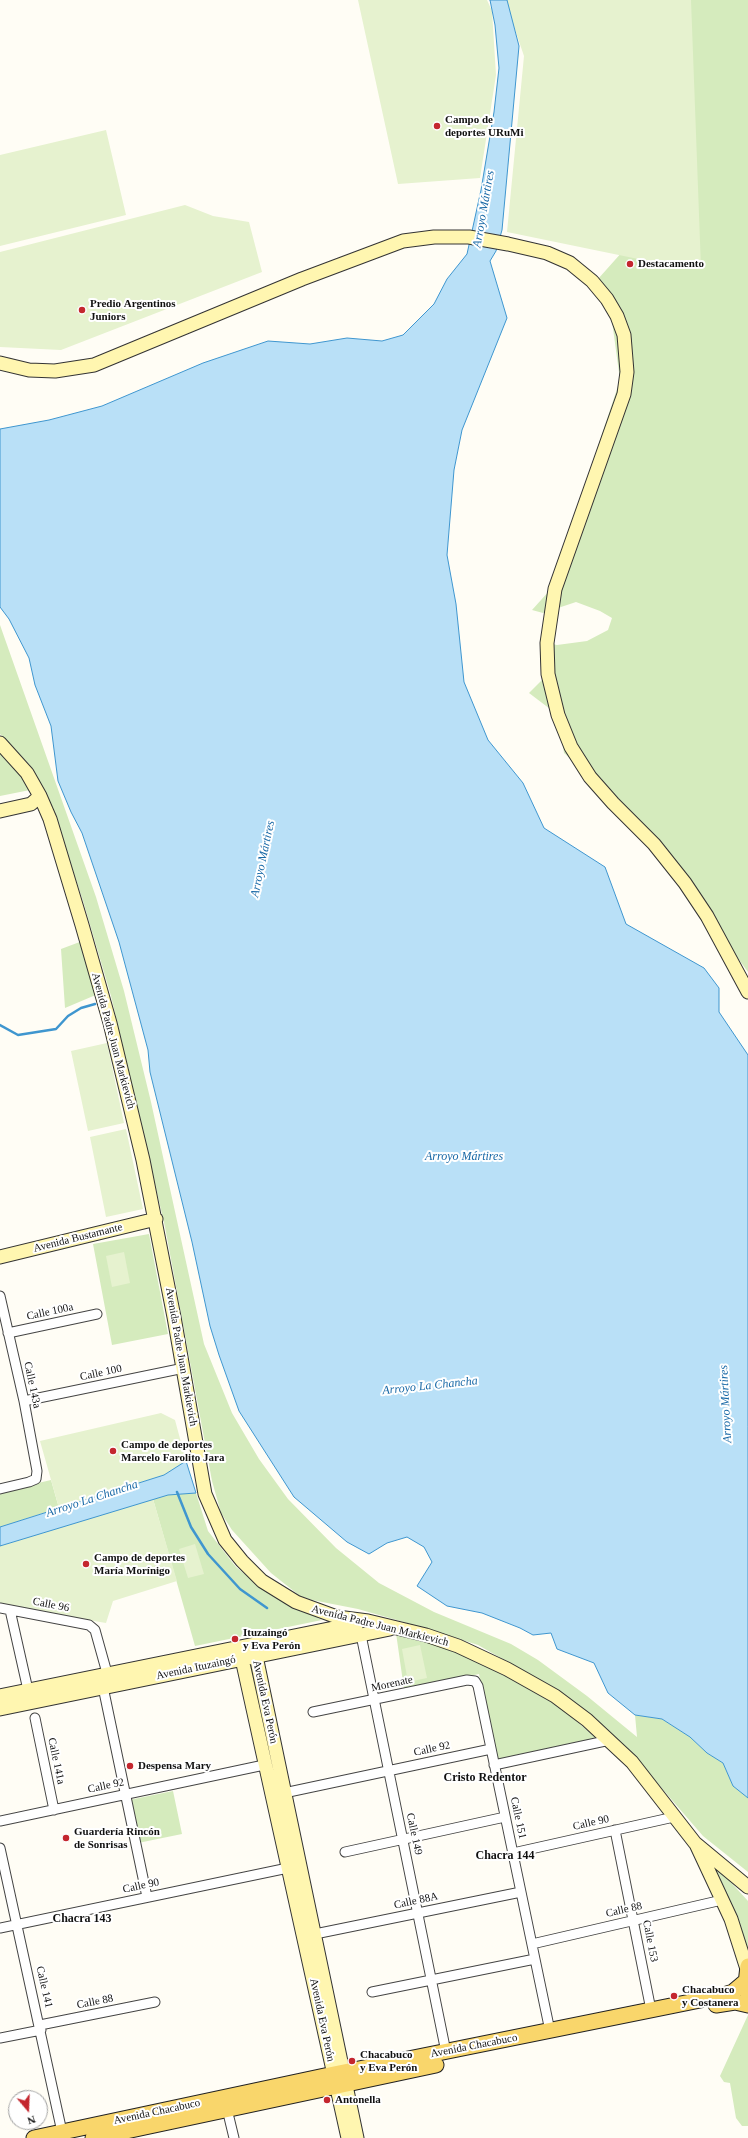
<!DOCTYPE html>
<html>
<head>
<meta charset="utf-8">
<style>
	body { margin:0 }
	#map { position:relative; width:748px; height:2138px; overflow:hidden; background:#fffdf5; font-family:"Times New Roman",serif }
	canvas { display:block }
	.north { position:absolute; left:8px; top:2090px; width:40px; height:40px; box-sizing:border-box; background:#fff; border:1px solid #a0a0a0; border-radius:50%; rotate:161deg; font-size:11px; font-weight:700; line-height:16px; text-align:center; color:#111 }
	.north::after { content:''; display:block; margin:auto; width:14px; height:18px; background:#c4262e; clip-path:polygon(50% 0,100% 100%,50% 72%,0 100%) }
</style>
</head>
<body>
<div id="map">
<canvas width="748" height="2138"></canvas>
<div class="north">N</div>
</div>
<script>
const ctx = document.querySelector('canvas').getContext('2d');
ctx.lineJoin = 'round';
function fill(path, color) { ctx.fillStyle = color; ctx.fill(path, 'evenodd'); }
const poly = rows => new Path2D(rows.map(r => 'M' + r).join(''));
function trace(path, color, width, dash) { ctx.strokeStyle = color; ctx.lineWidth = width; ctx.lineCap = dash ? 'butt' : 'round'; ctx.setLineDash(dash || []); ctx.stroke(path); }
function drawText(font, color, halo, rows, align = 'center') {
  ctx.font = font + ' "Times New Roman",serif'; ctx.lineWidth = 4; ctx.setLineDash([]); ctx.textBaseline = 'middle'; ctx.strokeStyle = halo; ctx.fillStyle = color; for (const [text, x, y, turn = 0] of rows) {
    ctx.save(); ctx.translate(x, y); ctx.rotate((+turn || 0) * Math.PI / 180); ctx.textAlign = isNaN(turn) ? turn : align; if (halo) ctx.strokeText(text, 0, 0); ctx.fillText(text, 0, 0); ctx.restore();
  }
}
fill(poly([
	[658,0,748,0,748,972,707,916,590,777,564,753,558,715,529,693,548,674,547,643,557,645,587,641,608,630,612,618,600,611,576,602,543,613,532,610,550,590,620,380,612,321,598,279,623,251],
	[0,625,96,897,124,991,151,1102,204,1344,232,1413,259,1459,288,1499,336,1548,379,1583,434,1612,511,1644,538,1660,587,1696,637,1737,635,1715,662,1719,690,1737,707,1753,723,1763,733,1786,748,1798,748,1872,703,1836,627,1748,577,1706,529,1674,478,1645,428,1629,358,1609,312,1600,300,1596,271,1573,232,1530,221,1513,212,1481,165,1227,111,996,83,901,54,814,41,784,29,764,0,734],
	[0,751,24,777,30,790,0,796],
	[85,940,98,994,65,1008,61,949],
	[149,1234,168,1334,112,1345,93,1244],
	[51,1480,59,1508,0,1527,0,1492],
	[196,1493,208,1531,236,1567,268,1593,322,1620,195,1646,153,1499,168,1495],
	[396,1633,465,1653,517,1679,558,1705,596,1738,495,1760,479,1674,404,1689],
	[173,1791,182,1834,138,1843,129,1800],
	[703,1852,748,1901,748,1955],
	[748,2015,748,2126,742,2126,736,2118,730,2083,724,2082,720,2076]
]), '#d5ebbd');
fill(poly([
	[358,0,487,0,492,11,496,75,480,178,398,184],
	[505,0,691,0,701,268,682,268,507,232,524,56],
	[106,130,126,215,0,246,0,155],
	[185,205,213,216,249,222,262,272,61,350,0,347,0,252],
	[107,1043,124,1123,88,1131,71,1051],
	[126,1129,143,1209,106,1217,90,1137],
	[124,1252,130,1283,112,1287,106,1256],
	[161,1413,175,1420,186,1461,164,1475,59,1508,40,1441],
	[153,1499,177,1581,113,1601,106,1623,0,1605,0,1546],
	[195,1544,204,1574,188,1578,179,1549],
	[420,1645,427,1678,408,1682,402,1649]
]), '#e6f2cf');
const water = poly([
	[490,0,507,0,519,46,502,230,496,251,490,261,507,318,462,430,454,470,447,555,456,604,464,682,488,740,523,783,544,828,605,867,626,924,704,968,719,988,719,1012,748,1055,748,1798,733,1786,723,1763,707,1753,690,1737,662,1719,635,1715,608,1693,594,1663,557,1649,551,1633,533,1635,520,1628,482,1613,447,1606,417,1586,432,1562,424,1547,407,1537,387,1543,369,1554,347,1542,294,1497,239,1411,219,1355,210,1326,192,1242,150,1072,148,1050,119,942,82,833,71,812,58,781,51,726,35,685,29,658,9,619,0,607,0,429,49,420,102,406,203,363,268,341,310,344,347,338,382,341,403,335,434,304,447,279,467,254,481,190,494,112,499,68,495,25,490,0],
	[186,1461,196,1493,168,1495,0,1546,0,1527,164,1475,186,1461]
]);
fill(water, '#b9e0f7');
trace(water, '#3f96cf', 1);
trace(poly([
	[0,1025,18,1035,56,1029,68,1016,81,1008,95,1004],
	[177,1492,191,1527,208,1554,240,1589,267,1608]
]), '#3f96cf', 2.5);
const street = poly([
	[0,1296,24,1401,37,1471,36,1479,29,1482,0,1489],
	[8,1333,97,1314],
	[24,1401,184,1368],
	[0,1608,89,1625,95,1630,107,1673,103,1687,147,1897],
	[10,1610,28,1690],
	[358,1630,361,1635,446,2052],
	[313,1712,467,1680,475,1681,478,1686,550,2031],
	[35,1718,54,1810],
	[494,1765,610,1740],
	[284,1793,491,1749],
	[0,1821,264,1765],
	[615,1830,651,2010],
	[0,1848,62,2132],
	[345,1852,505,1817],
	[513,1853,674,1817],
	[0,1928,288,1868],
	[315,1934,521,1892],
	[532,1944,722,1900],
	[372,1992,535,1959],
	[40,2025,155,2002],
	[0,2038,41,2030],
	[227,2109,234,2138]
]);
const secondary = poly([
	[0,363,29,370,55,371,94,365,302,279,403,241,434,237,469,237,508,244,547,253,570,263,592,281,607,299,617,316,624,335,627,372,624,394,555,589,547,643,548,674,558,715,571,747,590,777,613,803,654,844,685,883,707,916,748,992],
	[0,743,27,773,40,796,50,819,82,925,110,1023,143,1160,174,1317,205,1494,225,1540,242,1561,262,1581,296,1602,337,1617,368,1621,426,1635,458,1646,507,1669,555,1696,587,1720,632,1762,695,1843,748,1887],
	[0,811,31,804,40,796],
	[0,1257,156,1219],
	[0,1696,358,1623],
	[0,1709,390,1629],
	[696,1844,731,1919,747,1969],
	[348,2138,242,1659,247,1646,256,1656,357,2138]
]);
const primary = poly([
	[748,1966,746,1984,748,1994],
	[716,2005,735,2002,748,2005],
	[34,2138,334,2074,720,1996,733,1992,746,1981],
	[93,2138,436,2065]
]);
trace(street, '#444', 11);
trace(secondary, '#333', 15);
trace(primary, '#222', 17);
trace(street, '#fff', 9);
trace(secondary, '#fff6b0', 13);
trace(primary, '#f9d66b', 15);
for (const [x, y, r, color] of [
	[437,126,4,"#c4262e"],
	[630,264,4,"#c4262e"],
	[82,310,4,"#c4262e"],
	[113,1451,4,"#c4262e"],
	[86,1564,4,"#c4262e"],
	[235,1639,4,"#c4262e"],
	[130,1766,4,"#c4262e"],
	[66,1838,4,"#c4262e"],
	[674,1996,4,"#c4262e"],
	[352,2061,4,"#c4262e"],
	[327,2100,4,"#c4262e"]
]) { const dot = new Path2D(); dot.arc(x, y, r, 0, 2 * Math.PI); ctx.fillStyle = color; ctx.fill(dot); trace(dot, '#fff', 1.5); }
drawText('bold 11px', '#111', '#fff', [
	["Campo de",445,120],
	["deportes URuMi",445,133],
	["Destacamento",638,264],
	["Predio Argentinos",90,304],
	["Juniors",90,317],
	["Campo de deportes",121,1445],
	["Marcelo Farolito Jara",121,1458],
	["Campo de deportes",94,1558],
	["María Morínigo",94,1571],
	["Ituzaingó",243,1633],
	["y Eva Perón",243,1646],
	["Despensa Mary",138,1766],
	["Guardería Rincón",74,1832],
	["de Sonrisas",74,1845],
	["Chacabuco",682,1990],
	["y Costanera",682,2003],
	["Chacabuco",360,2055],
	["y Eva Perón",360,2068],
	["Antonella",335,2100]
], 'left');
drawText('11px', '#111', '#fff', [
	["Avenida Padre Juan Markievich",113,1041,75],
	["Avenida Bustamante",78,1238,-14],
	["Calle 100a",50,1312,-12],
	["Avenida Padre Juan Markievich",181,1357,80],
	["Calle 100",101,1373,-12],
	["Calle 143a",32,1385,78],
	["Calle 96",51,1605,11],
	["Avenida Padre Juan Markievich",380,1626,14],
	["Avenida Ituzaingó",196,1668,-12],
	["Morenate",392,1684,-12],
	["Avenida Eva Perón",265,1702,78],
	["Calle 92",432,1749,-12],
	["Calle 141a",56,1761,78],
	["Calle 92",106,1786,-12],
	["Calle 151",518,1818,78],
	["Calle 90",591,1823,-13],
	["Calle 149",414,1834,78],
	["Calle 90",141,1886,-12],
	["Calle 88A",416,1901,-12],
	["Calle 88",624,1910,-13],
	["Calle 153",650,1941,79],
	["Calle 141",44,1987,77],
	["Calle 88",95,2002,-11],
	["Avenida Eva Perón",322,2020,78],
	["Avenida Chacabuco",474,2046,-11],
	["Avenida Chacabuco",157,2112,-12]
]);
drawText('italic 12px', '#1768a6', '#fff', [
	["Arroyo Mártires",484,209,-80],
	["Arroyo Mártires",263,859,-78],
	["Arroyo Mártires",464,1157],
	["Arroyo La Chancha",430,1386,-6],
	["Arroyo Mártires",726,1404,-93],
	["Arroyo La Chancha",92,1499,-18]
]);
drawText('bold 12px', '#111', '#fff', [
	["Cristo Redentor",485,1778],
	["Chacra 144",505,1856],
	["Chacra 143",82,1919]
]);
</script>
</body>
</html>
